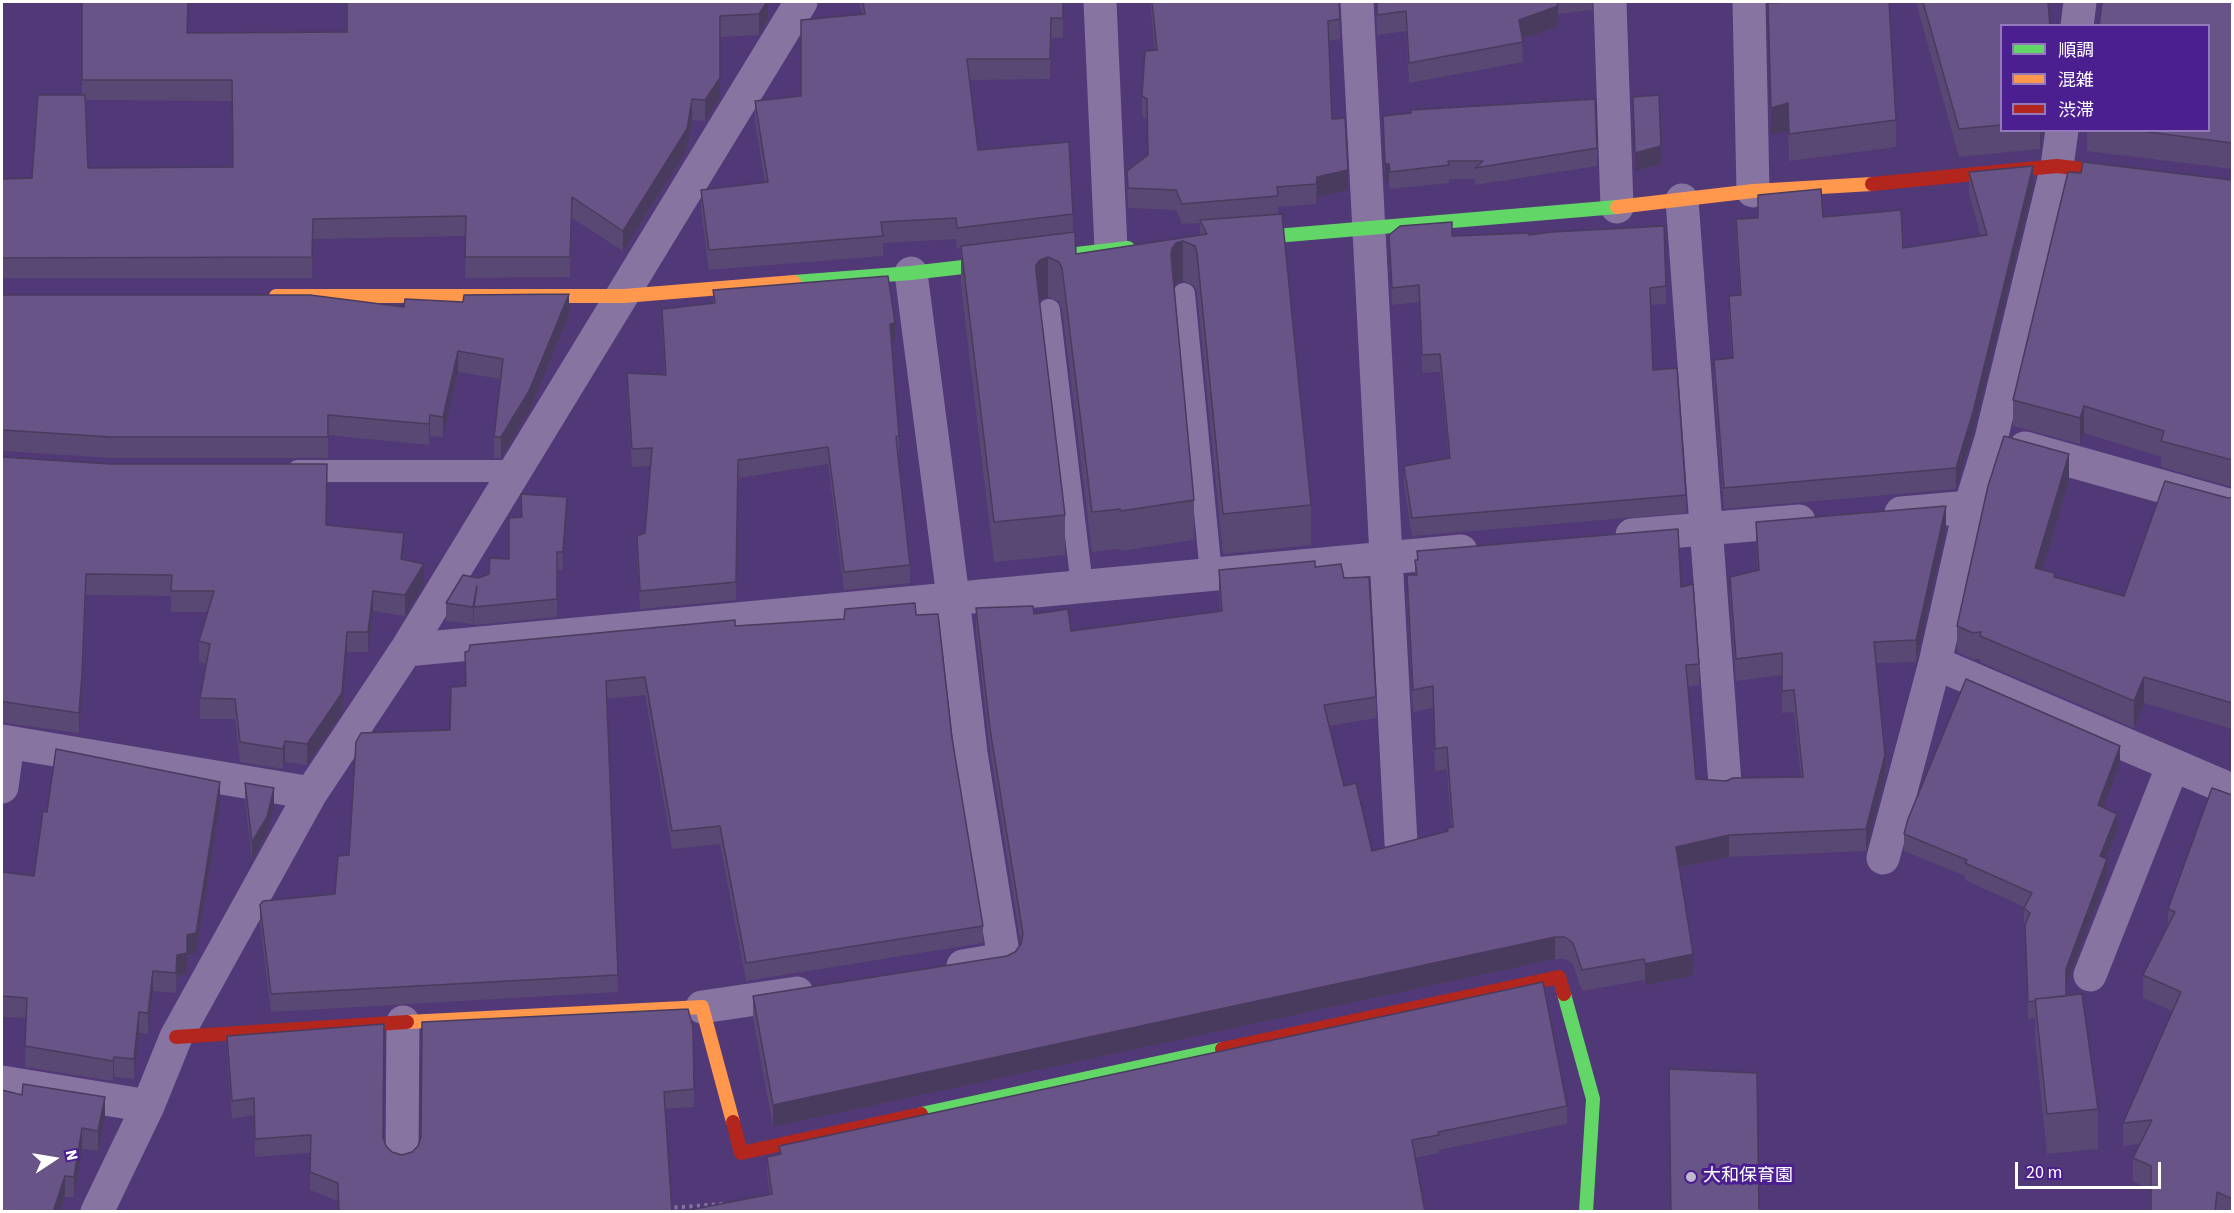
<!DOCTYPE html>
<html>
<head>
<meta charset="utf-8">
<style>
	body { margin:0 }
	#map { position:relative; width:2234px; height:1213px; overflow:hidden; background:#513876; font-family:"Source Sans 3","Noto Sans JP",sans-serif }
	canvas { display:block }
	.frame { position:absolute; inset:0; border:3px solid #fff; pointer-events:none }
	.legend { position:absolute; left:2000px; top:24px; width:210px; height:108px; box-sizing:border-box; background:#4b1f8f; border:2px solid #9379bc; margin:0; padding:8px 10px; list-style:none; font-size:18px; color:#fff }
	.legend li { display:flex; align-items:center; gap:12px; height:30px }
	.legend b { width:30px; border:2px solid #9379bc }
	.north { position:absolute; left:24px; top:1129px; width:60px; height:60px; -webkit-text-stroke:4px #4b1f8f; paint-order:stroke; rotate:78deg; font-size:16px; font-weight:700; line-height:24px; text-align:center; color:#fff }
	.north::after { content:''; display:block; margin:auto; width:21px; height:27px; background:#fff; clip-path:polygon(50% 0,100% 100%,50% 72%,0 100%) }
	.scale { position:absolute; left:2015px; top:1162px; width:146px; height:27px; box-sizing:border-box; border:3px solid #fff; border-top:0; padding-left:8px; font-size:18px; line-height:21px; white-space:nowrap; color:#fff; -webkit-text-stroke:4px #4b1f8f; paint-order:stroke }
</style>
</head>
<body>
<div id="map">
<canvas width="2234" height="1213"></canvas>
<div class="frame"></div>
<ul class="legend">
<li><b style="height:8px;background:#63d668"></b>順調</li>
<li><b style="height:8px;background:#ff974d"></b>混雑</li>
<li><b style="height:8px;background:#b3261e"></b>渋滞</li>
</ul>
<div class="north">N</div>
<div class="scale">20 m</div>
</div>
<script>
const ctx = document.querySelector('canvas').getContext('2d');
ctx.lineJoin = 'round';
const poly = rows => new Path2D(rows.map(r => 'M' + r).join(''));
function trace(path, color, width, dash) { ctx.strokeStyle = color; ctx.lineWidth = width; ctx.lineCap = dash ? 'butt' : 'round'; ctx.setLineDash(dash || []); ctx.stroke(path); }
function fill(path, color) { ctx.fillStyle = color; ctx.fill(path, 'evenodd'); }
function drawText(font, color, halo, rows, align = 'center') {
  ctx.font = font + ' "Source Sans 3","Noto Sans JP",sans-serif'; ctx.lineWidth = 6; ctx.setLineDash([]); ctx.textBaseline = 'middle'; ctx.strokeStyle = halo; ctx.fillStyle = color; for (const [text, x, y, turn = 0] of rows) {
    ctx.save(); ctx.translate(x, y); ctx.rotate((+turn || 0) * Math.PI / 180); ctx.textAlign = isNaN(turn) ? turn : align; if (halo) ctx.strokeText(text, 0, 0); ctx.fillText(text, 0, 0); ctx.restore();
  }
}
trace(poly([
	[667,1208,723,1204]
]), '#8774a1', 4, [3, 4.5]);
trace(poly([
	[1184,294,1211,574],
	[1049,310,1082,586],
	[298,471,516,471]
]), '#8774a1', 22);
trace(poly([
	[1100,2,1111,249],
	[1357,2,1401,843],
	[1610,2,1617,207],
	[1749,2,1753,191],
	[2077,26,2080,2],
	[2062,130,2057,166,1991,439,1970,507,1935,663,2232,790],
	[1682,200,1725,784],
	[911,273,953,597,971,753,1004,959,963,966],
	[2025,448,2232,506],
	[1901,513,1970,507],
	[1632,535,1799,521],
	[406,650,1461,551],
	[2,741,311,793],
	[2,787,8,742],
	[1883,858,1935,663],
	[2090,975,2173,765],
	[702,1007,797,993],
	[2,1082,148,1106],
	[402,1154,403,1022],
	[97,1212,148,1106,176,1037,311,793,406,650,801,2]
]), '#8774a1', 33);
trace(poly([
	[1240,239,1617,207],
	[794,282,911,273,1128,248],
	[1564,994,1593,1099,1586,1212],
	[921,1114,1222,1049]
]), '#63d668', 14);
trace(poly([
	[1617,207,1753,191,1872,184],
	[276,296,624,296,794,282],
	[407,1022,702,1007,733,1122]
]), '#ff974d', 14);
trace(poly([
	[1872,184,2057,166,2126,174],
	[176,1037,407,1022],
	[1222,1049,1559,977,1564,994],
	[733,1122,741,1153,921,1114]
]), '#b3261e', 14);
fill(poly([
	[82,2,188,33,347,32,768,2,768,19,759,35,720,37,720,98,705,121,692,120,687,150,623,251,572,218,570,277,465,278,466,236,313,239,312,278,2,278,2,179,32,178,82,95],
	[86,100,232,101,233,167,88,168],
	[279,2,305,2,305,3],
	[859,2,1063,2,1063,38,1051,38,1050,79,970,80,978,150,1073,214,1073,232,1076,254,1200,235,1200,223,1182,224,1176,210,1128,208,1127,171,1148,155,1147,119,1142,116,1142,96,1155,51,1150,2,1339,2,1340,39,1329,41,1332,119,1348,190,1317,197,1316,204,1278,207,1278,214,1311,505,1311,545,1223,554,1197,293,1195,286,1183,281,1176,283,1174,286,1194,500,1194,540,1121,551,1120,549,1092,552,1062,308,1059,301,1048,297,1040,300,1039,301,1065,515,1065,555,994,562,961,286,961,248,957,249,956,239,883,243,883,256,709,270,701,210,701,190,765,183,755,121,755,101,801,96,862,14],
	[1376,2,1592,2,1592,10,1558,14,1558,26,1522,38,1523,62,1409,83,1406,31,1377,35],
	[1916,2,2048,2,2001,26,2001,130,2043,130,2040,149,1959,157],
	[2232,2,2232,169,2087,151,2087,130,2208,130],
	[1768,3,1896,120,1896,147,1789,161,1788,131,1771,135],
	[1633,97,1661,164,1635,171,1633,115],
	[1383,116,1597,148,1597,166,1475,185,1475,179,1449,179,1449,183,1390,189,1389,182,1385,182],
	[1969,172,2033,187,1973,434,1956,489,1724,509,1714,382,1714,360,1732,358,1729,318,1729,296,1740,295,1736,240,1736,219,1758,218,1758,195,1903,248,1981,236,1969,194],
	[2230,180,2232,180,2232,487,2161,467,2161,457,2084,433,2080,444,2013,426,2013,400],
	[1389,235,1452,236,1529,235,1666,286,1666,304,1650,305,1653,370,1686,495,1686,513,1412,536,1404,484,1404,466,1449,459,1440,372,1422,373,1419,302,1392,305],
	[713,290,895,341,891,341,899,436,899,454,898,454,910,565,910,583,844,590,828,464,738,478,736,600,640,609,637,554,637,536,645,533,650,466,632,467,627,391,627,373,665,375,662,327,662,309,713,303],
	[2,295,404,307,569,315,529,412,501,458,494,458,494,437,501,379,458,372,443,437,430,436,429,445,328,435,328,458,111,458,3,451],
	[2,457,327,484,326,525,404,553,404,559,424,584,405,616,373,611,368,652,347,652,342,713,307,765,285,762,283,769,240,762,235,719,200,719,200,698,207,664,199,662,199,641,208,612,171,612,171,596,86,595,82,695,79,733,5,723,2,723],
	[2069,480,2042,570,2055,577,2124,596,2228,498,2232,498,2232,729,2144,703,2134,728,1980,662,1980,659,1973,659,1957,652,1957,626],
	[521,494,567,515,563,570,557,570,557,617,474,625,474,618,473,624,446,621,446,603,478,578,489,574,509,559,522,517],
	[1756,522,1946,528,1916,662,1876,663,1885,777,1866,851,1729,857,1679,868,1693,975,1645,986,1644,980,1582,991,1573,964,1565,959,1555,959,773,1127,753,1018,753,996,1007,956,1015,952,1021,945,990,750,976,630,976,608,1034,614,1071,631,1220,611,1219,592,1219,570,1315,567,1344,578,1376,697,1376,718,1329,726,1344,786,1372,851,1447,831,1451,827,1447,769,1435,771,1433,708,1413,712,1407,597,1407,575,1415,575,1415,560,1417,560,1417,551,1681,587,1699,664,1699,685,1688,687,1696,779,1726,781,1801,777,1794,712,1782,713,1782,675,1736,681,1730,598,1730,577,1758,571,1756,544],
	[916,615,952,738,983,926,983,943,746,981,720,844,672,849,645,695,607,699,618,992,271,1012,260,923,260,905,335,894,349,855,450,730,466,686,735,626],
	[2120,763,2103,807,2117,831,2106,859,2107,876,2066,986,2066,996,2098,1109,2098,1149,2047,1154,2035,1039,2035,1018,2028,1019,2025,927,2024,925,2024,907,1965,880,1965,876,1904,851,1904,834],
	[245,783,274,806,267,834,252,860,245,801],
	[2232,795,2232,1212,2151,1212,2151,1190,2133,1181,2133,1158,2140,1144,2123,1146,2123,1123,2172,1011,2143,998,2143,975,2168,927,2168,909],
	[220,803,196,953,187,955,187,974,177,976,176,993,153,991,148,1034,139,1033,134,1079,114,1077,113,1081,25,1067,26,1018,2,1017,2,872,34,876,47,812],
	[422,1022,694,1089,694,1107,665,1109,672,1212,338,1212,338,1201,310,1190,310,1153,255,1157,254,1115,232,1119,227,1054,227,1036,383,1137,386,1146,392,1152,402,1155,412,1152,418,1146,421,1137],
	[2,1091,105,1118,98,1151,82,1149,74,1197,65,1197],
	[1567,1106,1567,1124,1439,1150,1439,1153,1415,1158,770,1195,767,1175,767,1157,779,1154,779,1146]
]), '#594873');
fill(poly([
	[767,2,768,2,768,19,759,35,759,14],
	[1558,6,1558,26,1519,40,1519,20],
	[720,16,720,98,705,121,705,100],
	[692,99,692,120,687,150,623,251,623,231],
	[1788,103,1788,131,1771,135,1771,108],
	[2040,130,2043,130,2040,149],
	[1661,146,1661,164,1635,171,1635,153],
	[1385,164,1389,164,1389,182,1385,182],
	[2033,166,2033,187,1973,434,1956,489,1956,468],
	[1348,170,1348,190,1317,197,1316,204,1317,177],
	[313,219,313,239,312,278,312,257],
	[1183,241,1183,281,1176,283,1172,289,1171,255,1172,249,1176,243],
	[1048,257,1048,297,1040,300,1036,305,1036,265,1040,260],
	[569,294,569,315,529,412,501,458,501,437],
	[895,323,895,341,890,342,890,324],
	[458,351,458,372,443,437,443,417],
	[2084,406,2084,433,2080,444,2080,418],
	[430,415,430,436,429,445,429,424],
	[2,430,3,430,3,451,2,451],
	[2069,454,2069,480,2035,594,2035,568],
	[567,497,567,515,563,570,563,552],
	[1946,506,1946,528,1916,662,1916,640],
	[404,533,404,553,401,579,401,559],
	[424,564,424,584,405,616,405,595],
	[86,574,82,695,79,733,79,713],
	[477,586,474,607,473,624,473,607],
	[373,591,373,611,368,652,368,632],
	[347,632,347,652,342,713,307,765,307,744],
	[2144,677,2144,703,2134,728,2134,701],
	[285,741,285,762,283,769,283,749],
	[2120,746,2120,763,2098,822,2098,805],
	[1885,755,1885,777,1866,851,1866,829],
	[220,782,220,803,196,953,187,955,187,974,177,976,176,993,177,955,187,935],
	[274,788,274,806,267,834,252,860,252,842],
	[2117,814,2117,831,2100,873,2100,856],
	[1729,835,1729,857,1676,868,1676,847],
	[2107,859,2107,876,2066,986,2066,969],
	[1555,937,1555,959,773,1127,773,1105],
	[1693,954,1693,975,1645,986,1645,964],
	[153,971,153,991,148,1034,148,1013],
	[139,1012,139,1033,134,1079,134,1059],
	[114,1057,114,1077,113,1081,113,1061],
	[105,1097,105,1118,98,1151,98,1131],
	[82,1128,82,1149,74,1197,74,1177],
	[65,1176,65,1197,60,1212,53,1212]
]), '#493b5e');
const building = poly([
	[82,2,188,2,187,33,347,32,347,2,767,2,759,14,720,16,720,78,705,100,692,99,687,129,623,231,572,197,570,257,465,257,466,216,313,219,312,257,2,258,2,179,32,178,38,95,85,95,88,168,233,167,232,80,82,80,82,2],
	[863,2,1063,2,1063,18,1051,18,1050,59,967,59,978,150,1069,142,1073,214,957,228,956,218,881,222,883,236,709,250,701,190,768,182,755,101,801,96,801,20,865,14,863,2],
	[1152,2,1339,2,1340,19,1328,21,1332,119,1345,118,1348,170,1317,177,1316,184,1277,187,1278,196,1182,204,1176,190,1128,188,1127,171,1148,155,1147,99,1142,96,1145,51,1157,50,1152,2],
	[1377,2,1557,2,1558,6,1519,20,1523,42,1409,63,1406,11,1377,15,1377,2],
	[1788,2,1889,2,1896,120,1789,134,1788,103,1771,108,1768,3,1788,2],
	[1923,2,2048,2,2050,26,2001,26,2001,125,1959,129,1923,2],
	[2102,2,2232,2,2232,143,2133,130,2208,130,2208,26,2099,26,2102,2],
	[1659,95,1661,146,1635,153,1633,97,1659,95],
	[1595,99,1597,148,1475,168,1483,161,1448,161,1449,165,1390,172,1389,164,1385,164,1383,116,1411,113,1411,110,1595,99],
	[2083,162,2232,180,2232,460,2161,441,2164,431,2084,406,2080,418,2013,400,2068,172,2081,173,2083,162],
	[2033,166,1973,412,1956,468,1724,488,1714,360,1733,358,1729,296,1741,295,1736,219,1758,218,1758,195,1821,189,1823,217,1901,210,1903,248,1987,235,1969,172,2033,166],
	[1282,214,1311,505,1223,514,1197,253,1195,246,1183,241,1176,243,1172,249,1171,255,1194,500,1121,511,1120,509,1092,512,1062,268,1059,262,1048,257,1040,260,1036,265,1036,272,1065,515,994,522,961,246,1075,232,1076,254,1207,234,1200,220,1282,214],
	[1452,222,1452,236,1529,233,1529,235,1552,232,1664,226,1666,286,1650,288,1653,370,1677,368,1686,495,1412,518,1404,466,1450,458,1440,354,1422,355,1419,285,1392,288,1389,235,1400,226,1452,222],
	[888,276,895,323,890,324,899,436,896,437,910,565,844,572,828,447,738,460,736,582,640,591,637,536,645,533,652,448,632,449,627,373,666,375,662,309,715,303,713,290,888,276],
	[569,294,529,391,501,437,494,437,503,359,458,351,443,417,430,415,429,424,328,415,328,437,111,437,2,430,2,295,310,295,404,307,405,299,463,302,464,295,569,294],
	[2004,436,2069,454,2035,568,2055,573,2054,577,2124,596,2165,481,2228,498,2232,498,2232,703,2144,677,2134,701,1980,636,1981,632,1973,633,1957,626,1988,486,2004,436],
	[2,457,111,464,327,464,326,525,404,533,401,559,424,564,405,595,373,591,368,632,347,632,342,693,307,744,285,741,283,749,240,742,235,699,200,698,210,644,199,641,214,591,171,591,172,575,86,574,82,675,79,713,5,702,2,703,2,457],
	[521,494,567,497,563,552,557,552,557,599,474,607,477,586,473,607,446,603,463,575,478,578,489,574,490,558,509,559,509,518,522,517,521,494],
	[1946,506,1916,640,1874,642,1885,755,1866,829,1729,835,1676,847,1693,954,1645,964,1644,959,1582,970,1573,943,1565,937,1555,937,773,1105,753,996,1007,956,1015,952,1021,944,1023,934,990,729,976,608,1033,606,1034,614,1068,609,1071,631,1222,611,1219,570,1315,561,1315,567,1341,564,1344,578,1369,577,1376,697,1324,705,1344,786,1356,783,1372,851,1448,831,1447,828,1453,827,1447,747,1435,749,1433,686,1413,690,1407,575,1417,575,1415,560,1418,560,1417,551,1678,529,1681,587,1693,584,1699,664,1686,665,1696,779,1726,781,1733,778,1803,777,1794,690,1782,691,1782,653,1736,659,1730,577,1759,570,1756,522,1946,506],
	[915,603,916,615,938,614,952,738,983,926,746,963,720,826,672,831,645,677,606,681,618,975,271,994,260,905,263,901,335,894,338,856,349,855,356,742,361,733,450,730,451,687,466,686,465,652,469,651,470,645,735,620,735,626,844,619,845,609,915,603],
	[1966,679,2120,746,2098,805,2117,814,2100,856,2107,859,2066,969,2066,996,2035,999,2036,1001,2028,1002,2025,925,2030,913,2024,908,2032,893,1965,863,1967,860,1904,834,1908,819,1966,679],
	[56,749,220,782,196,933,187,935,187,953,177,955,176,973,153,971,148,1013,139,1012,134,1059,114,1057,113,1061,25,1046,27,998,2,996,2,872,34,876,43,811,47,812,56,749],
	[245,783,274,788,267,817,252,842,245,783],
	[2212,788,2232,795,2232,1199,2217,1192,2215,1212,2151,1212,2151,1166,2133,1158,2152,1120,2123,1123,2181,992,2143,975,2175,912,2168,909,2212,788],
	[1543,982,1567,1106,1438,1132,1439,1135,1412,1140,1425,1212,679,1212,772,1194,767,1157,781,1154,779,1146,1543,982],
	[2082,994,2098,1109,2047,1114,2035,999,2082,994],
	[688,1009,693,1027,694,1089,664,1092,672,1212,339,1212,338,1183,310,1172,311,1135,255,1139,254,1098,232,1101,227,1036,384,1024,383,1137,386,1146,392,1152,402,1155,412,1152,418,1146,421,1137,422,1022,688,1009],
	[1669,1069,1757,1073,1759,1212,1671,1212,1669,1069],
	[23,1084,105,1097,98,1131,82,1128,74,1177,65,1176,53,1212,2,1212,2,1090,22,1095,23,1084]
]);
fill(building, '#685486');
trace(building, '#493b5e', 1.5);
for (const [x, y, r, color] of [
	[1691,1177,6,"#c2b9cf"]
]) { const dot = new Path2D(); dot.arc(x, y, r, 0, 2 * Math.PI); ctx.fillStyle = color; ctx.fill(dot); trace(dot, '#4b1f8f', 2); }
drawText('18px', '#fff', '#4b1f8f', [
	["大和保育園",1703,1177]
], 'left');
</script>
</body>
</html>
